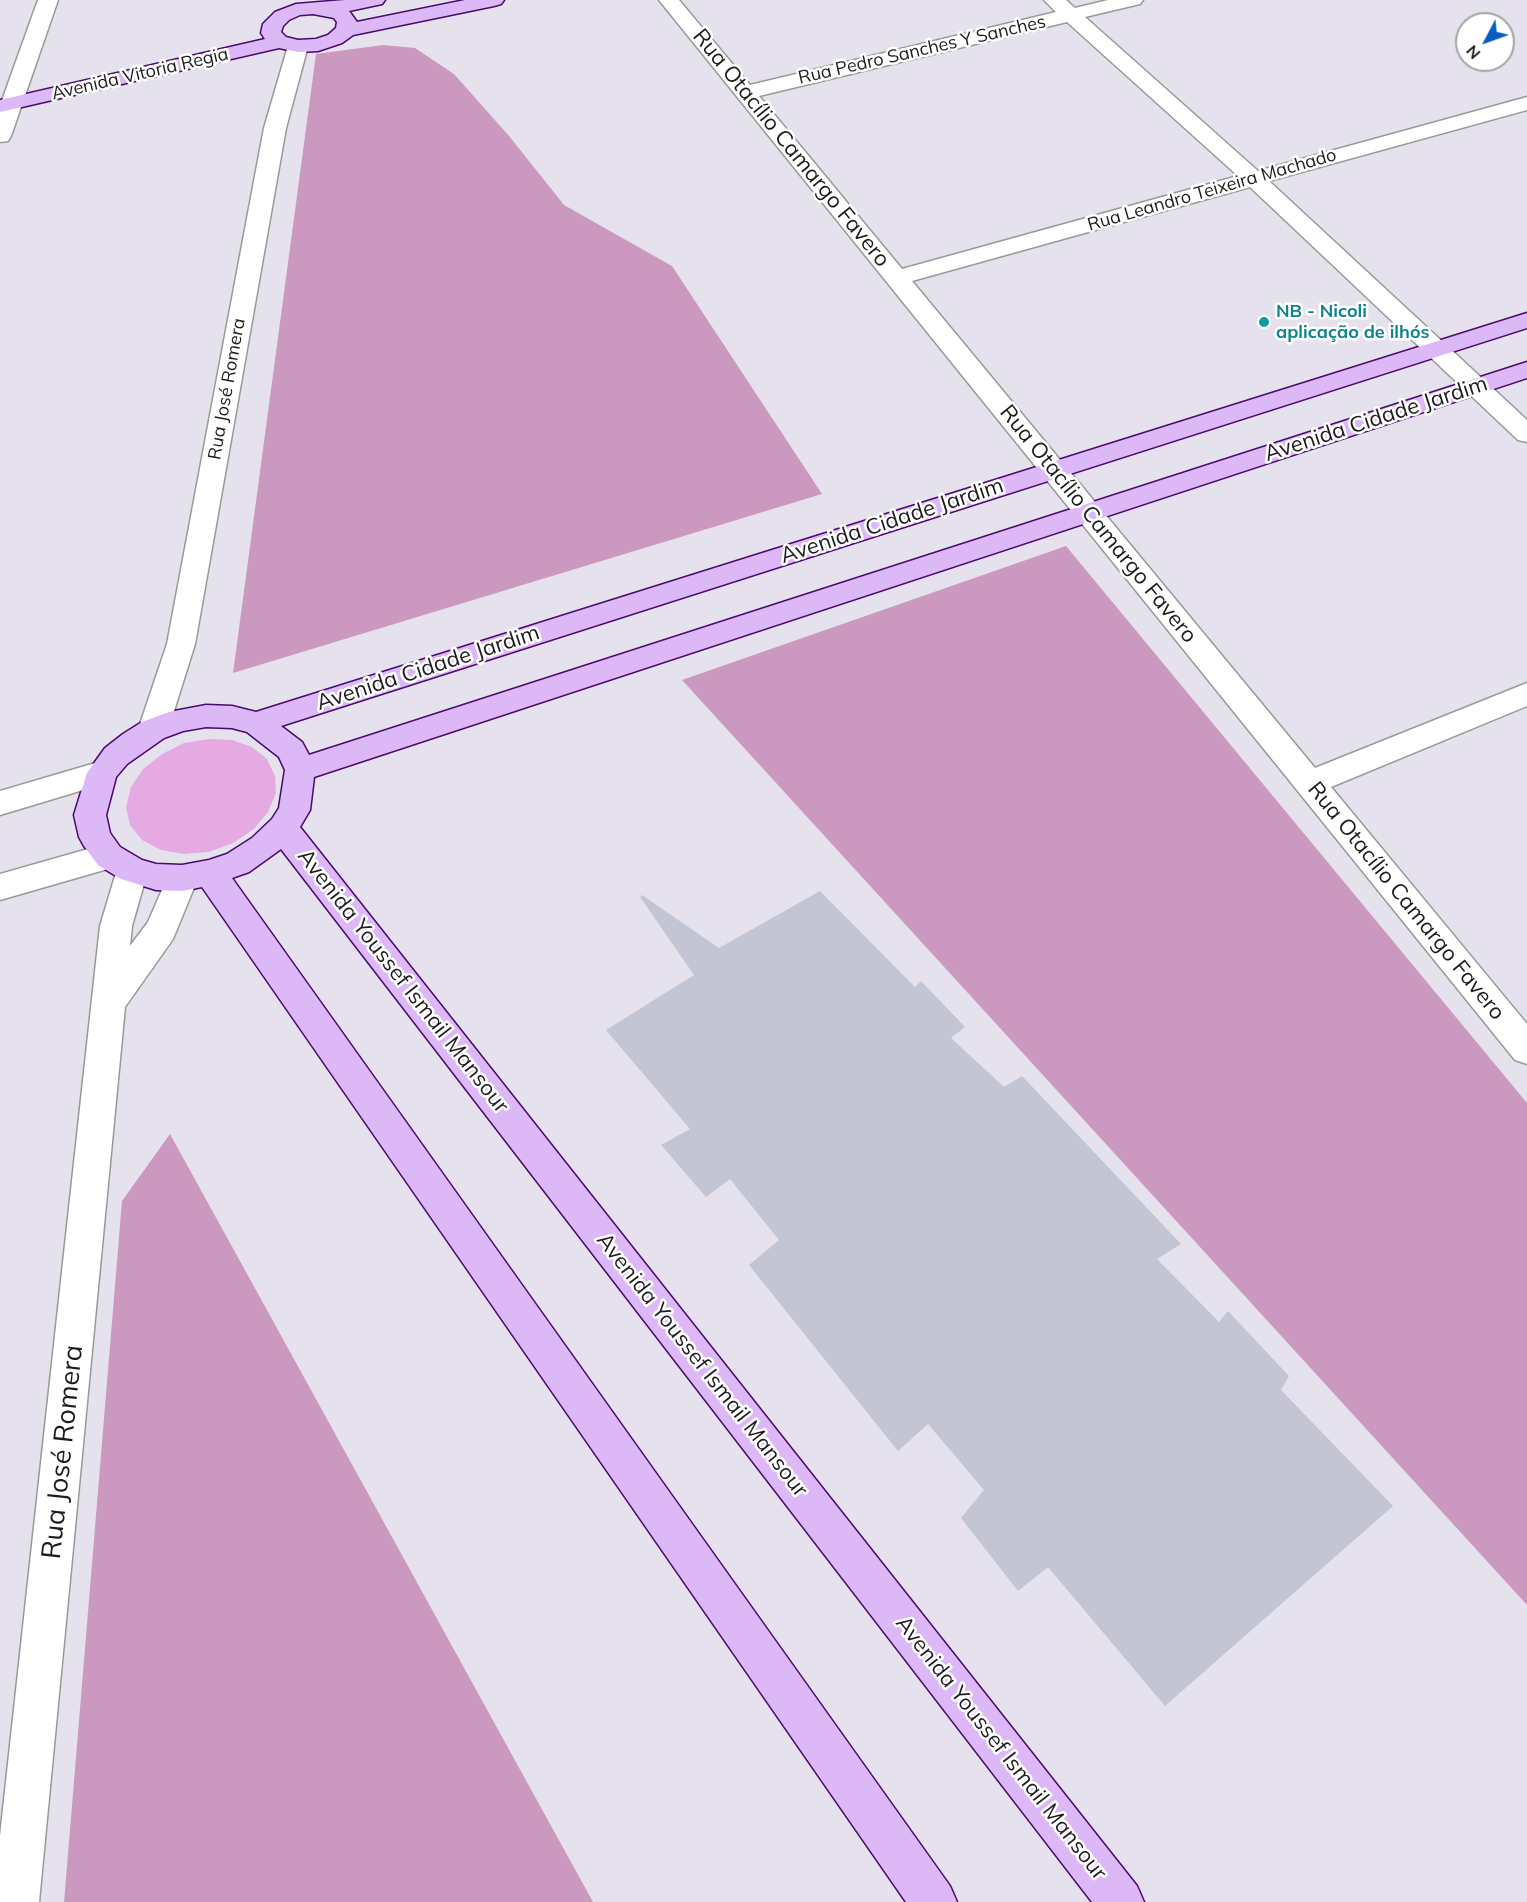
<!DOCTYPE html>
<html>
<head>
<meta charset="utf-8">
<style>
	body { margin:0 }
	#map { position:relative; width:1527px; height:1902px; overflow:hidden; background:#e5e2ed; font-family:Mulish,sans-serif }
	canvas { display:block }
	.north { position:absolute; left:1455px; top:12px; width:60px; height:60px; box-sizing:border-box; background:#fff; border:2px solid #a4a4a4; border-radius:50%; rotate:229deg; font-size:16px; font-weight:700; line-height:24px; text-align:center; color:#1c1c1c }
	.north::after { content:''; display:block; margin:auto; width:21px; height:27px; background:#095dc0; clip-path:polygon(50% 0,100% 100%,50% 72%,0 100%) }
</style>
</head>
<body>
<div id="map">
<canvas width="1527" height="1902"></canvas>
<div class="north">N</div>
</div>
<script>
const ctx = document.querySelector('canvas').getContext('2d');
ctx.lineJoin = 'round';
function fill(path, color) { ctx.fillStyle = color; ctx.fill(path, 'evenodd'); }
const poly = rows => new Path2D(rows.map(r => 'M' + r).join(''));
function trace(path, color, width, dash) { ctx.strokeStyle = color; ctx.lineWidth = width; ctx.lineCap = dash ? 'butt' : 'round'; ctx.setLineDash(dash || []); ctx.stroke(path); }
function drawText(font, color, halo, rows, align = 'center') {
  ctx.font = font + ' Mulish,sans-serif'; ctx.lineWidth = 5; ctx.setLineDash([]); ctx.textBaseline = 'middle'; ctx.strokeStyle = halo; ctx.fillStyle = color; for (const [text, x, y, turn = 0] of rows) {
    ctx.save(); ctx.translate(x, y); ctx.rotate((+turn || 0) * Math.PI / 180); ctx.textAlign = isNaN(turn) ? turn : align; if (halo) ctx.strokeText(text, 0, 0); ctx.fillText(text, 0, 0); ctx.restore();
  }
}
fill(poly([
	[209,739,232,740,252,747,267,759,275,776,276,793,268,812,254,829,233,843,209,852,184,854,161,850,142,840,130,825,126,807,131,787,143,769,162,754,184,743]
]), '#e6aae3');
fill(poly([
	[383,45,415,48,454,74,509,136,564,205,672,266,822,494,233,673,316,54],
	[1066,546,1527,1103,1527,1605,682,680],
	[170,1134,593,1902,64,1902,122,1201]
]), '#cb99bf');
fill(poly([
	[820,891,915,987,921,981,965,1027,951,1038,1004,1087,1022,1076,1181,1244,1157,1259,1219,1322,1228,1311,1289,1376,1281,1390,1393,1506,1165,1706,1048,1567,1018,1591,961,1518,984,1490,928,1424,898,1451,749,1265,779,1240,730,1179,706,1197,661,1145,690,1129,606,1030,694,975,640,897,642,895,719,948]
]), '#c3c4d4');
const street = poly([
	[38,0,58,0,11,136,8,141,0,142,0,106,38,0],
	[659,0,679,0,750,85,1056,12,1044,0,1066,0,1075,8,1108,0,1143,0,1140,4,1085,17,1258,171,1527,97,1527,110,1269,181,1527,420,1527,442,1518,440,1250,187,912,281,1315,768,1527,683,1527,706,1331,787,1527,1024,1527,1064,1515,1060,659,0],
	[1067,22,1238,176,902,269,759,96,1067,22],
	[298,40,305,42,308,46,286,128,195,644,168,730,164,738,153,741,142,738,138,730,167,644,264,128,288,46,291,42,298,40],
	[102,761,113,765,117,773,113,781,0,815,0,791,102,761],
	[109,843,120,847,125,856,123,860,132,857,143,861,148,870,132,926,130,946,148,922,171,869,182,865,193,869,198,878,173,939,125,1007,39,1902,0,1902,0,1836,100,926,118,866,0,900,0,874,109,843]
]);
const secondary = poly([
	[345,0,385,0,382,4,349,11,357,22,465,0,504,0,501,4,494,6,353,35,342,43,318,51,298,52,279,48,0,112,0,100,265,39,261,33,263,24,275,12,296,4,345,0],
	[313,14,334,18,337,22,336,28,328,35,316,39,298,40,286,37,281,32,283,26,289,20,300,15,313,14],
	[1527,313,1527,328,281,726,302,742,309,755,1527,362,1527,378,314,777,310,810,300,827,1137,1886,1144,1902,1092,1902,281,849,249,872,232,878,950,1886,957,1902,906,1902,202,887,182,891,156,890,121,879,98,865,84,846,79,837,74,815,87,773,105,748,123,734,142,722,169,712,206,705,232,706,256,712,1527,313],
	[206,727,232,728,247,732,279,757,285,770,279,808,272,819,252,838,227,854,209,860,182,865,156,864,142,860,120,847,110,833,106,815,116,777,127,764,164,738,183,731,206,727]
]);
trace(street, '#999', 3);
trace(secondary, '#4a096d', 3);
fill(street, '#fff');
fill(secondary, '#dcb8f6');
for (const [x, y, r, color] of [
	[1264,322,6,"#0f9aa8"]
]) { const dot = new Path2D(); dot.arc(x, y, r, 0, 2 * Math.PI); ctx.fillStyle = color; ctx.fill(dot); trace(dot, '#fff', 2); }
drawText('18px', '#1c1c1c', '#fff', [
	["Rua Pedro Sanches Y Sanches",922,50,-13],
	["Avenida Vitoria Regia",140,74,-13],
	["Rua Leandro Teixeira Machado",1212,190,-16],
	["Rua José Romera",227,389,-80]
]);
drawText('bold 18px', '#0d838f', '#fff', [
	["NB - Nicoli",1276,312],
	["aplicação de ilhós",1276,333]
], 'left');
drawText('22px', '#1c1c1c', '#fff', [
	["Rua Otacílio Camargo Favero",791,148,51],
	["Avenida Cidade Jardim",1376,419,-18],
	["Avenida Cidade Jardim",892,521,-18],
	["Rua Otacílio Camargo Favero",1098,524,51],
	["Avenida Cidade Jardim",428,668,-18],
	["Rua Otacílio Camargo Favero",1406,901,51],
	["Avenida Youssef Ismail Mansour",403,981,52],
	["Avenida Youssef Ismail Mansour",702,1365,52],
	["Avenida Youssef Ismail Mansour",1001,1748,52]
]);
drawText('27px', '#1c1c1c', '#fff', [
	["Rua José Romera",63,1452,-84]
]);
</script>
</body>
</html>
